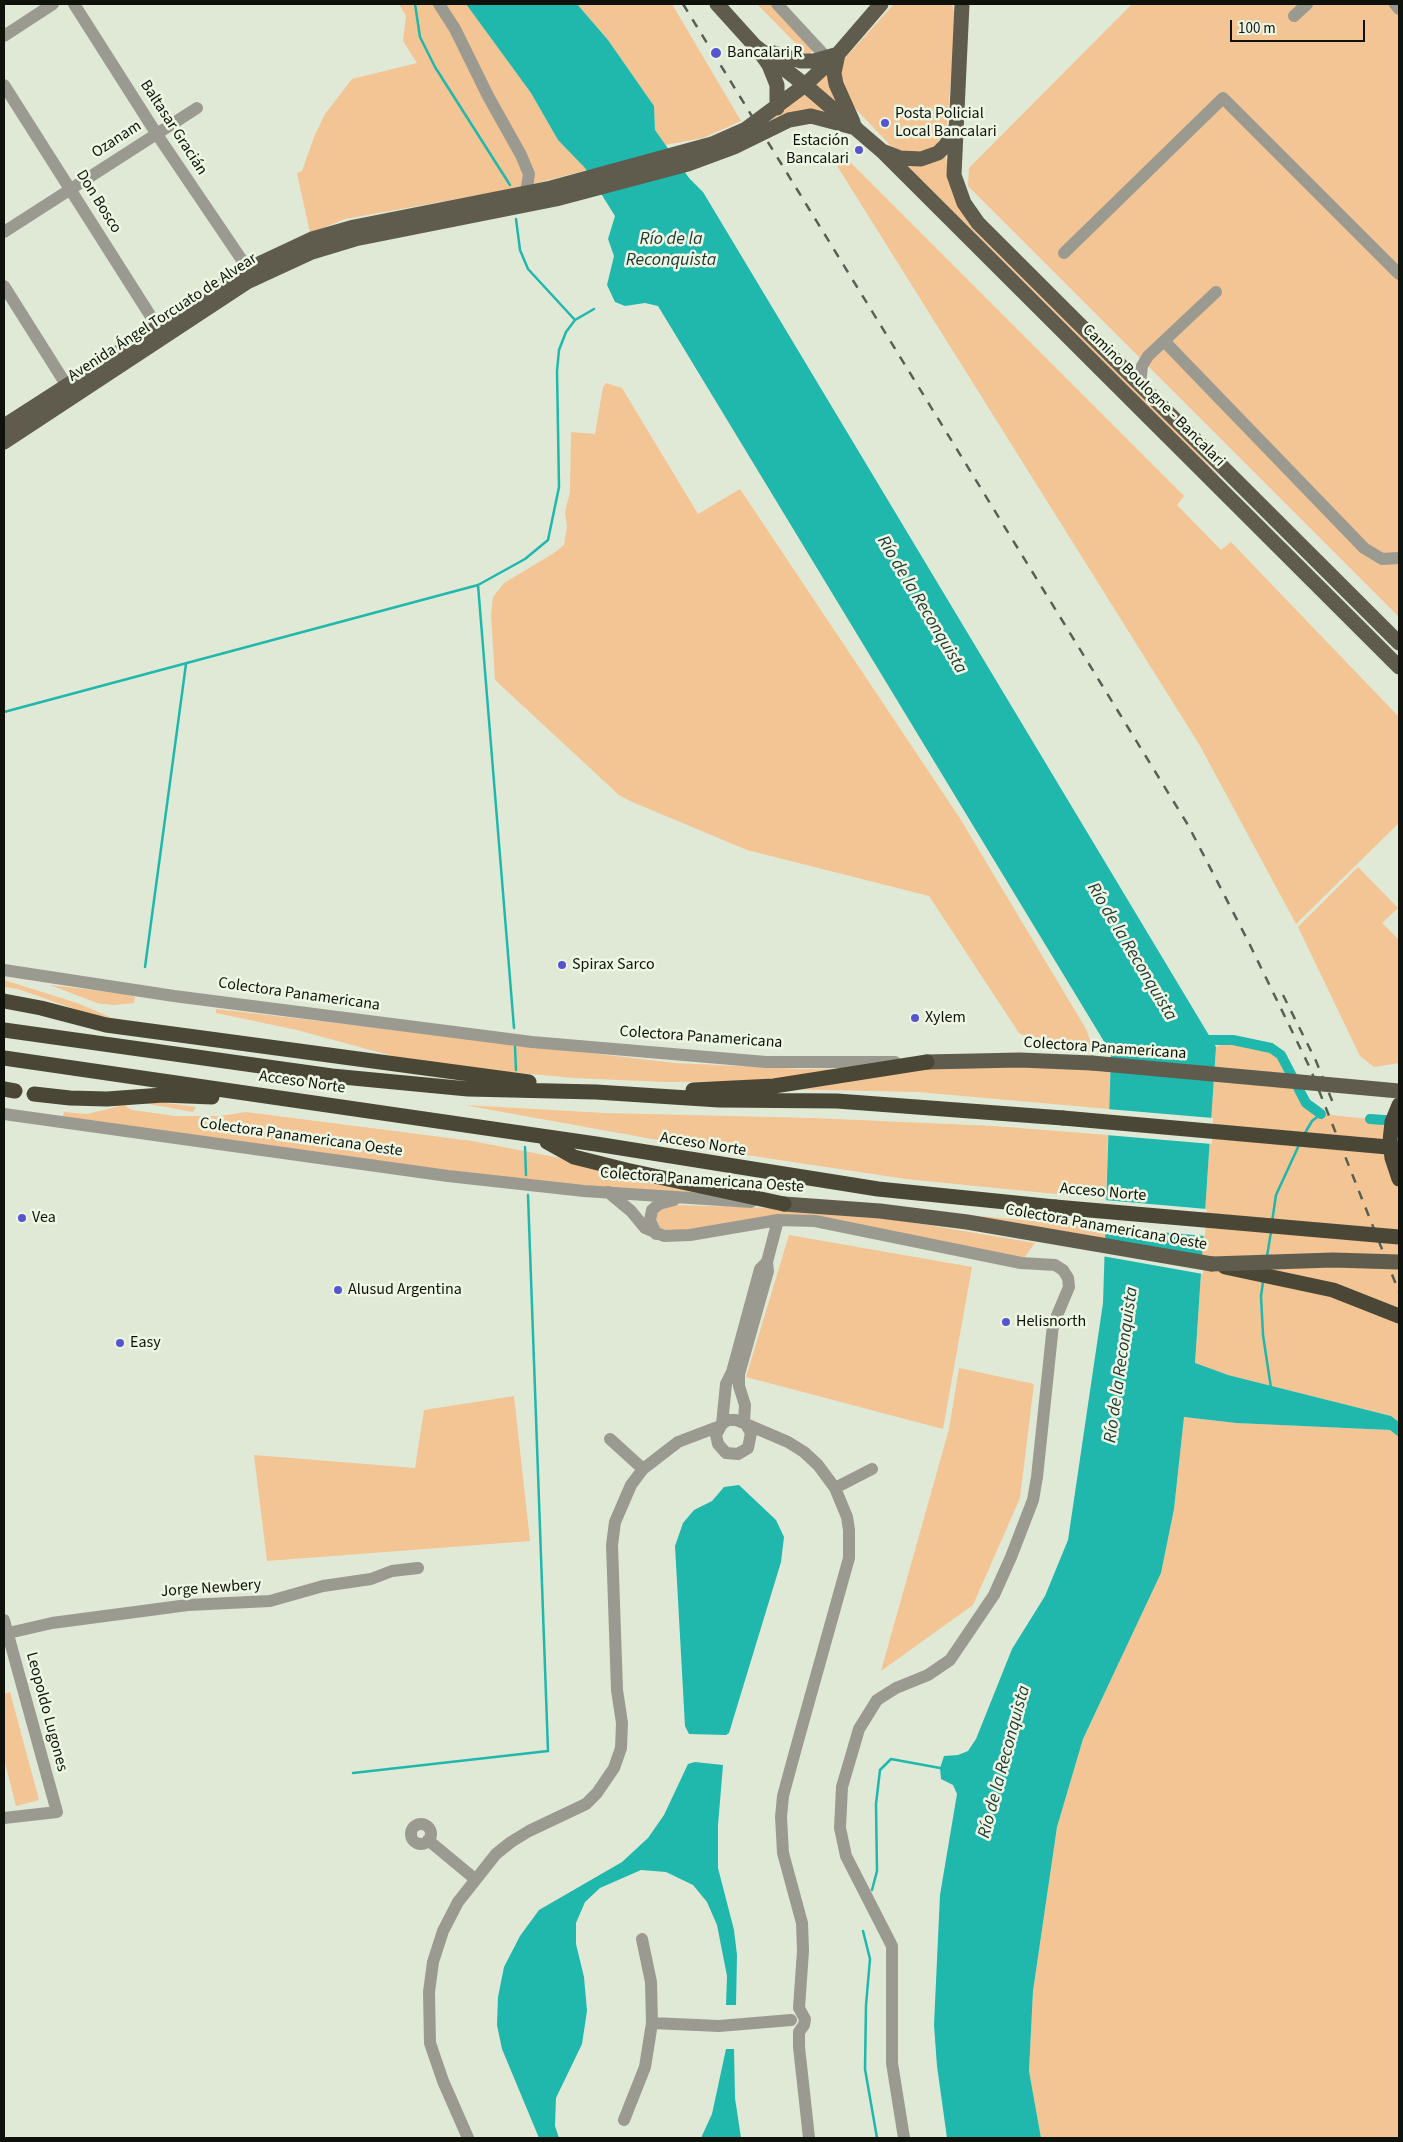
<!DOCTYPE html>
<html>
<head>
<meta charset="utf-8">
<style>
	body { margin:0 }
	#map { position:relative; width:1403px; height:2142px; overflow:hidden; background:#e0e9d6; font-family:"Source Sans 3",sans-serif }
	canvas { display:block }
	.frame { position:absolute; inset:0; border:5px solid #0f120b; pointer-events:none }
	.scale { position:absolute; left:1230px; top:20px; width:135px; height:22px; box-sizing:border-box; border:2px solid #0f120b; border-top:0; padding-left:6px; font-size:15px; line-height:18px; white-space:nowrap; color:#0f120b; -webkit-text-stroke:4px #edf6e3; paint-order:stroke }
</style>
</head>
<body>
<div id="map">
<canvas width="1403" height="2142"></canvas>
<div class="frame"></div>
<div class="scale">100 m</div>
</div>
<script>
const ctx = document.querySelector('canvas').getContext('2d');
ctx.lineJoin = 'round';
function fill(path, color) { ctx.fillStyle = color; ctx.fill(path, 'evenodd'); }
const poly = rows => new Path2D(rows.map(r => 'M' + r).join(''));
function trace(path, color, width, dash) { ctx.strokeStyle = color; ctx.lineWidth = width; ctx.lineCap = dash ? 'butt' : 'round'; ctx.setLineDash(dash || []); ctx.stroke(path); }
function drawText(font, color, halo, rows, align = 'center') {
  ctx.font = font + ' "Source Sans 3",sans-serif'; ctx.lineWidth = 5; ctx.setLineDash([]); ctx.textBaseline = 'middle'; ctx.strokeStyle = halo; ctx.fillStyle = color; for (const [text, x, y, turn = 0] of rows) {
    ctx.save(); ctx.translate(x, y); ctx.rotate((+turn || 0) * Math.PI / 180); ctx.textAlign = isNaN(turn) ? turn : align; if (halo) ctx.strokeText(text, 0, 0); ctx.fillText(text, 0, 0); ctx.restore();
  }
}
fill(poly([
	[399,4,466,4,531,93,558,140,587,170,518,188,345,219,310,233,297,173,302,171,314,137,325,114,352,79,417,63,403,41,406,16],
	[577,4,672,4,741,121,703,138,665,145,655,130,654,106,608,40],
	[757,4,774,4,813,50,810,54,807,55],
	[894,4,952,4,956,18,947,125,938,144,931,150,914,154,895,149,890,145,851,104,841,89,841,65,845,58],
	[1132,4,1399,4,1399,617,968,186,969,168],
	[825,75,827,75,841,107,815,84],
	[805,93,831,111,767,123,800,96],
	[841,153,1184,496,1177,505,1221,550,1231,542,1399,717,1399,823,1296,924,1199,744,834,161],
	[946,155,949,183,1218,475,1217,477,904,166],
	[606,383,622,388,698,514,740,489,961,820,1086,1029,1095,1053,1046,1047,1019,1033,929,896,747,850,630,801,619,795,495,680,491,615,493,597,504,583,554,553,564,545,567,527,565,512,570,492,571,432,595,434,603,387],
	[1358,867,1398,908,1382,923,1399,940,1399,1063,1374,1067,1360,1056,1298,927],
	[4,980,77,1003,112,1018,134,1024,111,1022,18,989,4,987],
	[50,985,126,994,135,997,134,1003,112,1005,97,1003],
	[216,1009,675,1063,800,1069,874,1068,782,1081,666,1082,574,1078,455,1067,400,1058,297,1030,216,1013],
	[1233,1040,1271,1048,1281,1055,1306,1103,1321,1114,1370,1119,1391,1129,1399,1179,1399,1422,1391,1416,1228,1375,1195,1364,1216,1047],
	[1049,1065,1110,1071,1109,1109,918,1092,776,1089,935,1067],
	[153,1101,196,1107,193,1112,138,1102],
	[124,1105,132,1110,175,1116,220,1116,246,1112,472,1141,576,1161,716,1195,548,1183,309,1153,62,1118,64,1112,87,1114],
	[464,1105,605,1113,812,1118,994,1126,1108,1135,1106,1199,906,1179,713,1150],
	[677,1205,804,1209,898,1220,1035,1243,1024,1258,831,1220,661,1233,655,1215,662,1207],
	[927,1211,1105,1228,1105,1245],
	[789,1235,972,1267,943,1429,746,1377],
	[959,1368,1034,1384,1020,1498,973,1605,881,1671,949,1429],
	[514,1396,530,1541,267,1561,254,1455,415,1468,424,1410],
	[1184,1417,1236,1423,1390,1430,1399,1437,1399,2138,1041,2138,1029,2071,1033,1991,1057,1827,1083,1739,1161,1573,1174,1509],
	[10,1692,39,1800,16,1806,4,1759,4,1694]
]), '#f3c494');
fill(poly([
	[466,4,577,4,608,40,654,106,655,130,689,178,703,192,1216,1047,1195,1363,1228,1375,1391,1416,1399,1422,1399,1437,1390,1430,1236,1423,1184,1417,1174,1509,1161,1573,1083,1739,1057,1827,1033,1991,1029,2071,1041,2138,947,2138,937,2066,934,2025,940,1895,957,1794,953,1785,941,1779,940,1768,944,1756,958,1755,968,1751,976,1739,1012,1649,1045,1596,1068,1540,1103,1303,1111,1053,658,306,645,303,625,306,615,302,607,285,614,256,608,239,615,216,585,168,558,140,531,93],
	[739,1485,776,1520,784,1537,781,1562,729,1733,726,1735,689,1734,685,1726,675,1546,683,1523,694,1510,712,1501,724,1487],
	[695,1762,723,1765,718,1825,718,1868,734,1930,737,1955,736,2005,726,2005,727,1976,717,1925,707,1902,693,1885,666,1872,641,1870,600,1888,585,1902,576,1923,576,1944,584,1977,587,2011,582,2044,556,2098,555,2126,559,2138,539,2138,502,2049,497,2025,498,1997,504,1967,520,1936,539,1910,622,1862,648,1838,664,1815,688,1764],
	[726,2049,734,2049,735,2098,741,2138,701,2138,712,2114]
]), '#20b7ad');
fill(poly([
	[1107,1109,1213,1118,1212,1144,1106,1135],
	[1104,1200,1207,1209,1205,1236,1103,1227],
	[1102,1245,1204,1261,1203,1274,1102,1256]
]), '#e0e9d6');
trace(poly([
	[415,4,420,37,435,67,510,185],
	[516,219,520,250,528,269,575,320],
	[478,585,514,1028],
	[4,712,478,585,525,559,548,540,559,487,557,371,559,350,566,332,575,320,594,309],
	[145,967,186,664],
	[515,1047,516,1070],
	[1305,1133,1312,1121,1321,1114],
	[525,1147,526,1175],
	[1272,1222,1276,1195,1299,1145],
	[1267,1256,1271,1232],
	[1263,1282,1261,1296,1263,1335,1271,1388],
	[353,1773,548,1751,528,1195],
	[872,1890,877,1871,876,1804,880,1770,891,1759,940,1768],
	[863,1931,870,1959,866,2005,865,2069,877,2138]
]), '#20b7ad', 2.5);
trace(poly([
	[1200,1040,1233,1040,1271,1048,1281,1055,1306,1103,1321,1114],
	[1370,1119,1398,1121]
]), '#20b7ad', 10);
trace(poly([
	[74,4,156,133,248,269],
	[439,4,455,29,488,96,521,155,529,174,526,193],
	[777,4,827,58],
	[1395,4,1399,9],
	[1294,16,1307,4],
	[4,36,53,4],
	[4,85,162,334],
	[4,232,197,108],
	[1064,253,1223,98,1399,274],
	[4,286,67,386],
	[1164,341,1364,548,1382,559,1399,558],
	[1140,384,1142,366,1148,356,1216,292],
	[4,970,174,996,532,1042,766,1062,895,1062],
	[4,1114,448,1176,584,1191,751,1202],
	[608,1192,631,1211,645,1228,664,1236,690,1235,778,1220,815,1221,1021,1263,1055,1265,1063,1270,1068,1278,1069,1287,1053,1325,1037,1477,1033,1500,1011,1557,994,1595,950,1660,928,1675,896,1688,877,1700,859,1729,842,1787,840,1828,846,1856,892,1946,892,2063,904,2138],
	[656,1234,650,1220,652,1210,659,1204,674,1200],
	[767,1262,778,1220],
	[722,1424,728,1420,736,1420,746,1424,751,1433,748,1448,738,1454,726,1453,718,1444,716,1435,722,1424,726,1384,732,1372,760,1269,767,1262,768,1271,739,1374,739,1386,745,1405,744,1422],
	[746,1424,788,1442,804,1452,818,1465,835,1488,847,1517,849,1530,849,1558,796,1748,783,1796,781,1817,783,1853,802,1923,803,1951,799,2008,805,2019,804,2025,799,2032,799,2047,809,2138],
	[610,1439,643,1469],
	[835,1488,872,1469],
	[4,1620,57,1812,4,1818],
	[4,1634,52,1623,188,1605,270,1601,323,1586,371,1579,392,1571,418,1568],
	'411 1834a10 10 0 1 1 20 0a10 10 0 1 1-20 0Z',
	[428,1840,475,1879],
	[652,2023,719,2026,791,2020],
	[624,2120,645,2067,652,2023,651,1982,642,1939],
	[468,2138,443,2081,430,2043,429,1992,433,1962,443,1931,458,1902,496,1854,511,1842,529,1831,586,1804,597,1793,614,1768,621,1748,622,1723,617,1690,612,1545,615,1522,631,1485,643,1469,678,1442,720,1426]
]), '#9b9a91', 12);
trace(poly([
	[717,4,755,46,805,85,882,151,900,158,921,159,938,153,946,145,954,130],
	[962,4,954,175,964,203,978,223,1399,643],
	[770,52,801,61,814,61,835,55],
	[838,54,834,73,836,84,853,122],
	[762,55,769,65,777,85,777,108],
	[882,151,1399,667],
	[4,426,248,269,312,239,354,227,551,188,712,144,746,129,805,85,838,54,881,4],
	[4,442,247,282,312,252,355,239,556,199,688,164,734,147,789,120,811,116,856,128],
	[927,1062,1020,1060,1092,1063],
	[784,1204,880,1211,967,1222,1212,1264]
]), '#5f5c4d', 15);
trace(poly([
	[4,1001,41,1008,106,1025,529,1082],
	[4,1030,332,1076,468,1089,596,1092,719,1100,837,1101,1063,1118],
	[4,1058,596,1144,878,1189,1055,1207],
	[4,1089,15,1091],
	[693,1090,774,1086,927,1062],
	[34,1094,70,1098,107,1099,163,1095,212,1097],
	[1399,1105,1392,1122,1390,1141,1392,1158,1399,1179],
	[547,1142,574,1157,626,1170,784,1204],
	[1225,1267,1333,1290,1399,1316]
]), '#4a4736', 15);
trace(poly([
	[683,4,1188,825,1248,941,1310,1068,1399,1292],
	[1283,995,1316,1061,1335,1108]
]), '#5a5f54', 2.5, [9, 9]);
trace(poly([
	[1092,1063,1399,1091],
	[1212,1264,1333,1260,1399,1262]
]), '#5f5c4d', 15);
trace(poly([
	[1063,1118,1399,1148],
	[1055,1207,1399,1237]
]), '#4a4736', 15);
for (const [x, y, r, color] of [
	[716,53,6,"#5555cd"],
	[885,123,5,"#5555cd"],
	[859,150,5,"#5555cd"],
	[562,965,5,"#5555cd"],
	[915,1018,5,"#5555cd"],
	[22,1218,5,"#5555cd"],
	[338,1290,5,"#5555cd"],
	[1006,1322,5,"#5555cd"],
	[120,1343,5,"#5555cd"]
]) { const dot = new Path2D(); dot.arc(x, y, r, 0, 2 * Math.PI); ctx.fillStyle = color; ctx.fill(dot); trace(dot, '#edf6e3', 2); }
drawText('16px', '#0f120b', '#edf6e3', [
	["Bancalari R",727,53],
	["Posta Policial",895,114],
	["Local Bancalari",895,132],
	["Estación",849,141,"right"],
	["Bancalari",849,159,"right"],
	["Spirax Sarco",572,965],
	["Xylem",925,1018],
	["Vea",32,1218],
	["Alusud Argentina",348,1290],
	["Helisnorth",1016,1322],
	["Easy",130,1343]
], 'left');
drawText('16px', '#0f120b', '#edf6e3', [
	["Baltasar Gracián",173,128,57],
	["Ozanam",117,140,-33],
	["Don Bosco",98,202,58],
	["Avenida Ángel Torcuato de Alvear",163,318,-33],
	["Camino Boulogne - Bancalari",1153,396,45],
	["Colectora Panamericana",299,995,8],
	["Colectora Panamericana",701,1038,4],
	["Colectora Panamericana",1105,1049,4],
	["Acceso Norte",302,1083,8],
	["Colectora Panamericana Oeste",301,1138,8],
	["Acceso Norte",703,1145,9],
	["Colectora Panamericana Oeste",702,1181,4],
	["Acceso Norte",1103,1193,5],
	["Colectora Panamericana Oeste",1106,1228,10],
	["Jorge Newbery",211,1589,-4],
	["Leopoldo Lugones",46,1712,75]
]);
drawText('italic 18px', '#1e3533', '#edf6e3', [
	["Río de la",671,240],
	["Reconquista",671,261],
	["Río de la Reconquista",921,605,59],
	["Río de la Reconquista",1131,952,59],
	["Río de la Reconquista",1122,1365,-82],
	["Río de la Reconquista",1005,1762,-75]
]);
</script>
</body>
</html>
